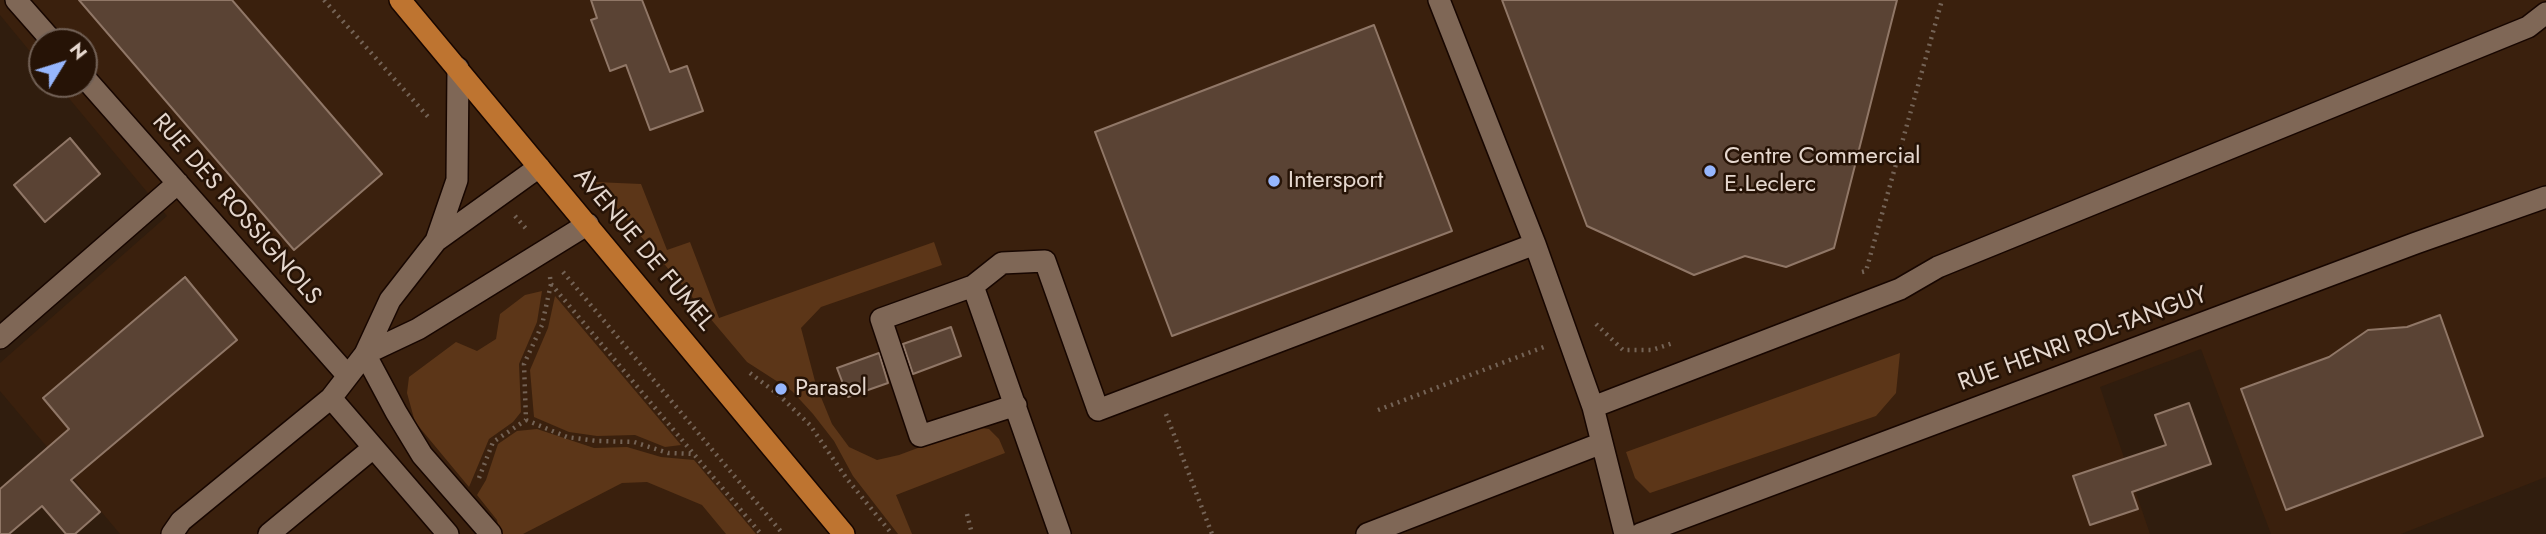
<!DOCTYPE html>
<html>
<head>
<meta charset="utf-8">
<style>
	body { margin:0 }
	#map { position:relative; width:2546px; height:534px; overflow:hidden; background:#301d0e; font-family:Jost,sans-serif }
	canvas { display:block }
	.north { position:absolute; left:28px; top:28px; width:70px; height:70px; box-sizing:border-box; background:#261306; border:2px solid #726156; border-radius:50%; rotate:52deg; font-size:19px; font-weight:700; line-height:28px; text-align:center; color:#e5d7ce }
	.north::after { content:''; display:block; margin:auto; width:24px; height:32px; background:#96b6fd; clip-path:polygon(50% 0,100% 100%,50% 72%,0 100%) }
</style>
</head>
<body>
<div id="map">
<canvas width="2546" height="534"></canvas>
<div class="north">N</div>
</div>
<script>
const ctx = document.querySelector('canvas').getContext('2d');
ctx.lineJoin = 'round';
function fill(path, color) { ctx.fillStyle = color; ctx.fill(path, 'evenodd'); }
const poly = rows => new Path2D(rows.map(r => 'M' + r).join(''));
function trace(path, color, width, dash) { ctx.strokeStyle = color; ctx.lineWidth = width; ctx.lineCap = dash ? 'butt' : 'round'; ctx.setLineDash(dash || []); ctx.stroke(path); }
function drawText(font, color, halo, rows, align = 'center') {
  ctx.font = font + ' Jost,sans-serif'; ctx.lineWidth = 5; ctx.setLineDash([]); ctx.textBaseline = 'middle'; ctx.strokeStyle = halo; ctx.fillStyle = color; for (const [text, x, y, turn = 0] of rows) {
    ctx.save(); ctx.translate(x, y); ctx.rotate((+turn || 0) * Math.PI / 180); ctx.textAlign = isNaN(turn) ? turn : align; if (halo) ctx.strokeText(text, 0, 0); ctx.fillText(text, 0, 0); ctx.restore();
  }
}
fill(poly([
	[0,0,2546,0,2546,477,2401,534,2271,534,2201,349,2100,387,2150,534,120,534,0,391,0,363,167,216,57,84,84,84,84,42,42,42,42,66,0,15]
]), '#3a200d');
fill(poly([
	[595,182,641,184,667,250,690,242,719,318,934,242,942,265,821,307,801,328,816,385,832,424,849,447,877,460,899,455,974,427,989,429,999,439,1005,453,896,495,912,534,898,534,853,476,834,441,813,414,792,391,747,362],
	[542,291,537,322,519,364,521,412,513,422,489,439,469,487,415,422,407,393,409,377,456,342,477,351,496,339,500,314,525,295],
	[555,296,681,445,665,447,635,435,597,436,569,432,534,417,530,370,548,328],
	[1900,353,1896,393,1876,416,1650,493,1635,478,1626,452],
	[537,429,594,448,627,447,661,457,694,460,756,534,726,534,702,505,647,482,622,483,523,534,500,534,497,520,477,495,486,480,498,444,517,431]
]), '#5c3618');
const building = poly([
	[79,0,232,0,382,174,294,250,79,0],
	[591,0,642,0,670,72,687,66,703,111,650,130,626,65,610,71,591,20,597,18,591,0],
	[1502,0,1897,0,1834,248,1786,267,1745,256,1694,275,1587,226,1502,0],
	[1374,25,1452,231,1172,336,1095,132,1374,25],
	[70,138,100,174,45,222,14,185,70,138],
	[185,277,237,340,71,480,100,512,75,534,66,534,42,506,9,534,0,534,0,489,69,429,43,398,185,277],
	[2440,315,2483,436,2286,510,2241,389,2329,357,2368,330,2407,327,2440,315],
	[951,327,961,356,913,374,903,344,951,327],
	[879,353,888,383,848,397,837,368,879,353],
	[2189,403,2211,464,2132,492,2138,509,2090,525,2073,476,2166,445,2155,415,2189,403]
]);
fill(building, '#5a4334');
trace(building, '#907767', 2);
const minor = poly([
	[16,0,53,42],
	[1439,0,1535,244,1593,407,1625,534],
	[84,77,348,376],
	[539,167,436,241,390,300,365,354,418,329,588,224],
	[436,241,457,180,458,68],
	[973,286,1060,534],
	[0,338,178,183],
	[331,398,448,534],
	[1016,405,920,436,881,319,973,286,1002,263,1045,261,1098,410,1535,244],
	[1593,407,1900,289,1938,267,2528,27,2546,13],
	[172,534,181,521,331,398,365,354,396,412,422,455,491,534],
	[269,534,373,448],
	[1367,534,1602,443],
	[1640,534,2416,243,2546,197]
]);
const major = poly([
	[400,0,844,534]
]);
trace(minor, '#170600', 24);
trace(major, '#170600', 24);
trace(poly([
	[324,0,430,119],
	[515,216,528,231],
	[563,272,783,534],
	[1862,272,1866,271,1942,0],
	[550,277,551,284,761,534],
	[1596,324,1623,350,1652,350,1673,343],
	[750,373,779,395,810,425,847,479,892,534],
	[1378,410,1544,347],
	[1166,414,1212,534],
	[526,420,567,437,597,441,634,442,668,453,694,454],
	[479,478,493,442,526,420,524,364,542,325,551,284],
	[967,514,972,534]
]), '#746356', 4.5, [2, 5]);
trace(minor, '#7f6756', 21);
trace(major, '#be7430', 21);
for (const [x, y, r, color] of [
	[1710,171,7,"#96b6fd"],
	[1274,181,7,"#96b6fd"],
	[781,389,7,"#96b6fd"]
]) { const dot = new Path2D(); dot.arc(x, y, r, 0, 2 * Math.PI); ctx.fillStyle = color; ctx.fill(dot); trace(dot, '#261306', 2.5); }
drawText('24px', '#e5d7ce', '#261306', [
	["Centre Commercial",1724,157],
	["E.Leclerc",1724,185],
	["Intersport",1288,181],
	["Parasol",795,389]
], 'left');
drawText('24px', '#e5d7ce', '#261306', [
	["RUE DES ROSSIGNOLS",236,210,49],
	["AVENUE DE FUMEL",643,250,50],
	["RUE HENRI ROL-TANGUY",2083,340,-20]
]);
</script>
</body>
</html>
